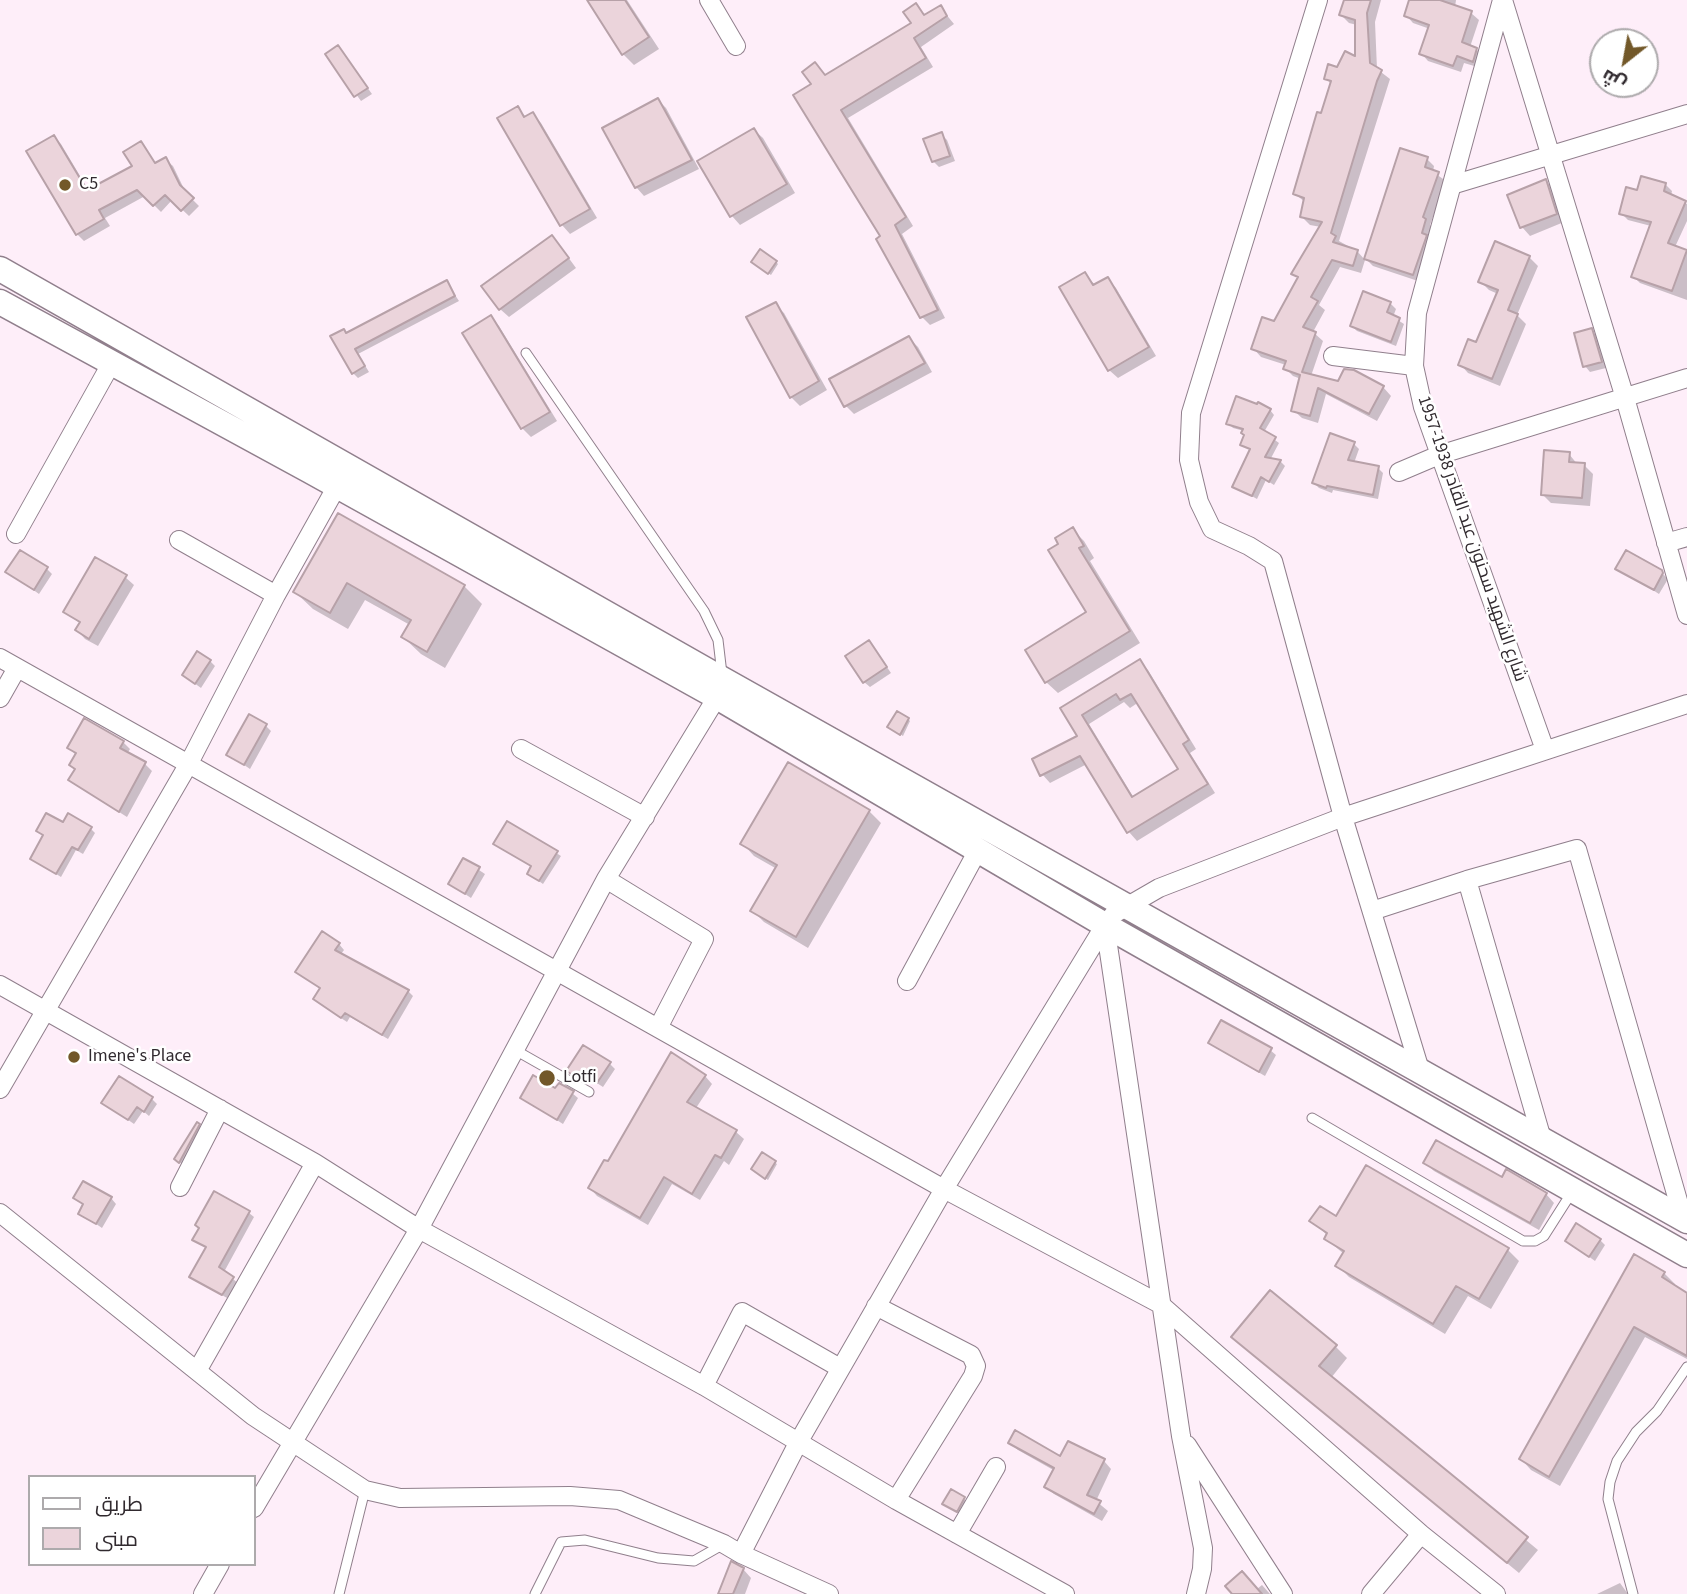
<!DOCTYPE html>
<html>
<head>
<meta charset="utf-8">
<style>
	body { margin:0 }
	#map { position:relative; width:1687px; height:1594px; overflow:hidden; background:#feeef9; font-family:"Source Sans 3",Cairo,sans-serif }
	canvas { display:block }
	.legend { position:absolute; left:28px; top:1475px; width:228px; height:91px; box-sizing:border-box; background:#fff; border:2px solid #adaaac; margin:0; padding:9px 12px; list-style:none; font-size:21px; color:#312a2f }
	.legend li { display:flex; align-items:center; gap:14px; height:35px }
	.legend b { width:35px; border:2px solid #adaaac }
	.north { position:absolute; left:1589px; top:28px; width:70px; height:70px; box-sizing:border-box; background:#fff; border:2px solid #adaaac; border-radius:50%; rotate:211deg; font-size:19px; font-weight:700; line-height:28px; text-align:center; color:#312a2f }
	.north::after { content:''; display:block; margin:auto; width:24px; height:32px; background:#725829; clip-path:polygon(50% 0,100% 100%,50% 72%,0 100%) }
</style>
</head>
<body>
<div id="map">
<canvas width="1687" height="1594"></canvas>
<ul class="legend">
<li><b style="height:9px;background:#fff"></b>طريق</li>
<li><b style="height:19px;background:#ebd4db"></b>مبنى</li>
</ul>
<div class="north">ش</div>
</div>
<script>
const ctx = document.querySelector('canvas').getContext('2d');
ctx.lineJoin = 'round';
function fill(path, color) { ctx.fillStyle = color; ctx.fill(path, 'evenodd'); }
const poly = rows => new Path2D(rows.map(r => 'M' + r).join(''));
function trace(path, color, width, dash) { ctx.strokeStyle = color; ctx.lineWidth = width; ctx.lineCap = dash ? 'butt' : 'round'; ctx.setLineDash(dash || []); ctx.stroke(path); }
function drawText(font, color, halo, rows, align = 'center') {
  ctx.font = font + ' "Source Sans 3",Cairo,sans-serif'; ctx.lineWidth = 5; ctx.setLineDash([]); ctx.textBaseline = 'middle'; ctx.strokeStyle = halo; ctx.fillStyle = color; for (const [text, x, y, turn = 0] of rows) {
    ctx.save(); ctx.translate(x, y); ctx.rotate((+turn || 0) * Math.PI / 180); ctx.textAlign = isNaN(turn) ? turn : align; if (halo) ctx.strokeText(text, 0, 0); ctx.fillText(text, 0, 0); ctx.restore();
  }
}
fill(poly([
	[589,0,627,0,659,49,634,65,623,54],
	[1346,0,1381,0,1375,22,1377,69,1390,79,1339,241,1357,251,1365,260,1361,273,1340,267,1319,305,1325,310,1313,332,1323,341,1311,376,1338,384,1383,387,1391,396,1377,421,1326,394,1318,423,1302,418,1293,410,1301,379,1293,376,1285,368,1286,365,1261,357,1253,348,1274,323,1299,279,1294,273,1321,227,1310,225,1302,217,1305,202,1295,194,1331,84,1326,78,1357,59,1357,25,1349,23,1341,15],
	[1422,0,1456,0,1455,7,1471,13,1479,20,1470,47,1476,49,1484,57,1481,68,1464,63,1461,72,1428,61,1421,53,1430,29,1413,23,1406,15],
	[916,6,925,16,940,7,954,24,921,47,933,67,848,118,913,226,902,234,945,318,930,325,922,317,882,237,826,76,913,23],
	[338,47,372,94,361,101,327,54],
	[658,100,666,108,699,169,644,196,636,187],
	[517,108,527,118,532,114,541,123,597,218,570,234,562,225,499,119],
	[754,130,763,138,795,193,740,225,732,216,700,162],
	[941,134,947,140,955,161,939,167,933,161],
	[54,137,61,144,89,191,134,167,141,143,156,164,166,160,173,166,186,193,199,206,189,216,172,200,161,212,145,196,105,218,110,226,84,241,77,234,28,152],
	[1427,159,1434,166,1433,172,1446,181,1430,225,1433,228,1421,282,1373,266,1366,259],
	[1546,181,1554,189,1564,222,1530,236,1522,227],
	[1665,184,1672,191,1671,196,1687,204,1687,221,1675,247,1687,252,1687,300,1640,283,1633,276,1651,226,1628,220,1621,213,1638,192],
	[560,246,576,268,509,317,500,309],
	[1529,257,1538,266,1517,315,1526,324,1500,386,1468,373,1460,364,1477,344,1498,294,1489,290,1480,281],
	[776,262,778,264,771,275,755,264],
	[1085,274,1096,286,1108,279,1116,288,1156,356,1118,378,1109,370],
	[447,283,459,301,358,354,369,372,358,378,353,373,347,334],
	[1390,303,1396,309,1393,317,1404,324,1396,346,1357,331,1352,326],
	[775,305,784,313,827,390,800,406,791,397],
	[491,318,499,326,557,421,531,437,522,428],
	[1591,330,1597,336,1606,368,1590,372,1585,366],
	[909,338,918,347,932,372,854,414,846,406],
	[1270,410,1274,415,1264,432,1279,443,1270,460,1281,462,1285,466,1274,485,1266,480,1257,499,1234,486,1251,451,1242,445,1245,435,1244,431,1233,428,1228,423],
	[1354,444,1359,449,1354,463,1378,468,1383,473,1378,499,1333,490,1332,493,1319,488,1314,483],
	[1569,454,1578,465,1584,465,1593,474,1590,506,1551,503,1542,494],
	[339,515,464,586,482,604,445,668,421,654,403,637,410,625,365,600,348,629,313,609,295,592],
	[1072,529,1084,541,1094,558,1090,561,1140,643,1058,693,1046,682,1089,612,1061,544],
	[1618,568,1661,572,1668,579,1659,594],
	[47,569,52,574,39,594,8,572],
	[125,577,134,585,98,646,85,639,77,630,81,624,65,612],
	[874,648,891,673,870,687,864,682],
	[210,661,215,666,201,688,190,680],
	[1139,662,1148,670,1196,749,1190,753,1215,793,1137,841,1129,832,1087,764,1050,783,1042,774,1080,736,1063,709],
	[1124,702,1130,708,1139,702,1180,770,1134,798,1089,724],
	[908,719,910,721,903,736,892,729],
	[266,726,271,731,250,769,228,754],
	[123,742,130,749,127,754,145,764,152,771,127,817,78,786,71,779,76,770,71,765,76,755,69,748],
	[869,811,881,823,808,948,764,922,752,910,777,869,754,856,743,844],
	[508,823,561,856,543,884,533,877,533,867,495,844],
	[63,824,91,829,95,833,83,854,76,850,61,877,32,859,45,836,38,830],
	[464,860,485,874,471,898,450,884],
	[339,944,344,950,341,954,408,991,413,996,388,1039,350,1017,347,1022,320,1004,315,999,322,989,303,977],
	[1210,1043,1270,1050,1276,1055,1265,1076,1216,1048],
	[610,1064,615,1069,603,1087,589,1078,586,1083,569,1071],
	[705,1076,712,1084,696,1108,736,1132,744,1139,729,1165,724,1161,700,1200,672,1184,648,1225,597,1196,590,1188,608,1164],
	[572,1093,578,1098,563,1124,522,1098],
	[152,1099,157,1104,149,1116,143,1111,134,1124,104,1103],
	[198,1124,204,1130,185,1167,176,1159],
	[762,1154,777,1164,768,1180,755,1171],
	[1425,1163,1502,1179,1546,1194,1554,1203,1539,1230,1434,1171],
	[76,1198,111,1198,116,1204,102,1228,80,1213,84,1205],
	[249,1213,254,1217,224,1272,238,1283,227,1298,191,1277,207,1249,194,1239],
	[1337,1219,1508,1250,1519,1261,1491,1309,1468,1296,1445,1334,1349,1277,1337,1265,1344,1254,1326,1239,1328,1236,1312,1221],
	[1600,1240,1605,1245,1595,1261,1567,1241],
	[1664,1273,1675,1284,1673,1286,1687,1296,1687,1359,1645,1337,1560,1486,1531,1470,1521,1459],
	[1335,1346,1347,1358,1331,1378,1538,1550,1519,1573,1245,1348],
	[1010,1443,1061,1458,1104,1461,1111,1469,1096,1501,1108,1511,1102,1521,1054,1494,1046,1487,1055,1471,1018,1450],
	[952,1491,966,1501,959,1513,947,1506],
	[743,1569,751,1578,745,1594,719,1594],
	[1620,1583,1628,1594,1597,1594],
	[1262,1585,1270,1594,1234,1594,1257,1589]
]), '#0003');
const building = poly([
	[587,0,625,0,649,37,622,55,587,0],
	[1344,0,1371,0,1367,13,1370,63,1382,70,1377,81,1331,233,1336,236,1333,242,1358,250,1353,266,1332,260,1311,297,1318,301,1303,327,1316,332,1302,372,1338,381,1344,369,1354,370,1384,386,1369,414,1318,388,1310,416,1291,411,1300,375,1283,369,1286,361,1251,349,1262,317,1274,321,1298,277,1291,274,1322,222,1300,217,1304,198,1293,194,1317,112,1321,113,1331,81,1324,79,1328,64,1337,67,1345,51,1355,56,1355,20,1339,15,1344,0],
	[1409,0,1440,0,1472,11,1462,42,1477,48,1473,62,1457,56,1453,66,1419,54,1429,25,1404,16,1409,0],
	[916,3,924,15,941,5,947,16,914,38,926,58,841,110,906,217,895,225,938,310,920,318,876,239,880,236,793,95,811,84,802,72,815,62,825,75,911,23,903,12,916,3],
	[338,45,368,88,354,97,325,54,338,45],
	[658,98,692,160,635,188,602,128,658,98],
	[518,106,524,117,533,112,590,209,560,226,497,118,518,106],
	[754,128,787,184,730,217,697,161,754,128],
	[942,132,950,156,932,162,923,139,942,132],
	[54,135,87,190,132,166,123,152,141,141,155,163,166,157,180,185,194,198,181,211,165,195,153,206,137,190,99,210,104,219,76,235,26,151,54,135],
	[1400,148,1428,157,1425,167,1439,172,1423,217,1426,219,1422,233,1427,235,1413,275,1364,259,1400,148],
	[1641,176,1666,183,1664,191,1686,201,1668,243,1687,250,1672,291,1631,277,1651,222,1619,214,1626,187,1637,190,1641,176],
	[1546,179,1557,214,1520,228,1507,195,1546,179],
	[552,235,569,258,499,310,481,286,552,235],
	[1495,241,1530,256,1508,310,1518,314,1492,379,1458,365,1468,339,1476,342,1498,290,1478,282,1495,241],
	[760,249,777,261,768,274,751,262,760,249],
	[1085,272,1093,285,1108,277,1149,347,1108,371,1059,287,1085,272],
	[447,280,455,296,355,349,365,366,352,374,330,336,344,329,346,333,447,280],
	[1363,291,1391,302,1387,312,1400,318,1391,342,1350,326,1363,291],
	[776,302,819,381,790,398,746,317,776,302],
	[491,315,550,412,521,429,462,333,491,315],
	[1592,328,1602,362,1583,367,1574,333,1592,328],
	[909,336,925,363,844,407,829,379,909,336],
	[1236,396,1257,404,1258,402,1271,409,1260,428,1276,437,1265,457,1281,460,1269,482,1261,477,1252,496,1232,487,1250,449,1240,445,1244,435,1241,433,1243,429,1226,424,1236,396],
	[1330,433,1355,442,1348,460,1379,466,1373,495,1327,486,1326,488,1312,483,1330,433],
	[1544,450,1570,452,1569,462,1585,463,1582,498,1541,495,1544,450],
	[338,513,465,585,427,652,401,637,411,620,347,583,330,613,293,592,338,513],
	[1073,527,1084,546,1079,548,1130,631,1045,683,1025,650,1086,612,1048,550,1058,544,1055,538,1073,527],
	[20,550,48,567,34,590,5,572,20,550],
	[1626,550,1662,570,1663,573,1654,590,1615,569,1626,550],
	[95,557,127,575,89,639,75,630,80,622,63,612,95,557],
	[869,640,887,667,863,683,845,656,869,640],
	[197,651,211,660,195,684,182,675,197,651],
	[1140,659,1189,740,1183,744,1208,784,1127,833,1080,756,1040,776,1032,759,1077,736,1060,708,1140,659],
	[1116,694,1120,700,1131,694,1178,769,1132,797,1082,715,1116,694],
	[897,711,909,718,900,735,887,727,897,711],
	[249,714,267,724,244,765,226,755,249,714],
	[84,718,124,741,120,748,146,762,119,812,68,780,75,769,69,765,76,753,67,748,84,718],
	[788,762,870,810,796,937,750,911,777,865,740,844,788,762],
	[46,813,63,822,68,813,92,827,78,850,72,847,56,874,30,859,43,835,36,831,46,813],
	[507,821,558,851,539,881,527,874,531,866,493,844,507,821],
	[463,858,480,867,465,894,448,884,463,858],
	[322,931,340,943,335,950,409,990,382,1035,345,1013,341,1018,313,999,320,988,295,972,322,931],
	[1221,1020,1272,1048,1259,1072,1208,1043,1221,1020],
	[583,1045,611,1062,597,1083,583,1074,580,1079,566,1071,583,1045],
	[671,1052,706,1075,687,1102,737,1130,721,1158,715,1155,692,1194,664,1177,640,1218,588,1188,604,1160,608,1161,671,1052],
	[533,1075,555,1088,559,1083,574,1091,557,1120,520,1098,533,1075],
	[119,1076,153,1097,144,1112,137,1107,128,1120,101,1103,119,1076],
	[197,1122,200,1124,179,1163,174,1159,197,1122],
	[1436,1140,1502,1177,1506,1169,1547,1193,1530,1223,1423,1163,1436,1140],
	[762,1152,776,1161,765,1179,751,1169,762,1152],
	[1366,1165,1509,1248,1479,1299,1456,1286,1433,1324,1335,1266,1344,1251,1324,1239,1327,1233,1309,1221,1320,1206,1336,1216,1366,1165],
	[83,1181,112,1197,96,1224,78,1214,83,1204,73,1198,83,1181],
	[214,1191,250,1211,219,1267,234,1277,222,1295,189,1277,206,1247,192,1240,199,1228,195,1225,214,1191],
	[1576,1223,1601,1239,1589,1257,1565,1241,1576,1223],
	[1634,1254,1665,1272,1662,1277,1687,1293,1687,1356,1634,1327,1549,1477,1519,1459,1634,1254],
	[1270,1290,1337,1345,1319,1366,1528,1537,1507,1563,1231,1337,1270,1290],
	[1015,1430,1060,1456,1068,1441,1105,1459,1087,1495,1101,1501,1094,1514,1044,1487,1054,1468,1008,1443,1015,1430],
	[951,1489,965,1497,957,1512,942,1504,951,1489],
	[731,1561,744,1568,733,1594,718,1594,731,1561],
	[1242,1571,1262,1594,1232,1594,1225,1586,1242,1571]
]);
fill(building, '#ebd4db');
trace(building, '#b7a1a8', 2);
const lane = poly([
	[526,353,704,611,718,640,722,674],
	[515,1050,589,1092],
	[1312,1118,1523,1241,1535,1241,1544,1236,1572,1192],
	[339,1594,365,1490],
	[535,1594,561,1542,585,1540,658,1558,694,1561,722,1545],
	[1633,1594,1608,1499,1610,1482,1617,1461,1636,1432,1657,1411,1687,1367]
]);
const street = poly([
	[709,0,736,46],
	[1318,0,1191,413,1189,460,1199,502,1212,529,1249,546,1273,561,1343,817,1420,1070],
	[1502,0,1417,313,1414,366,1423,407,1545,750],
	[1503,0,1625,398,1687,615],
	[1452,185,1687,114],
	[1333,356,1414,366],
	[1399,472,1439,455,1687,378],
	[16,534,112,362],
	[179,540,276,595],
	[1666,543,1687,537],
	[0,658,944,1189,1160,1304,1421,1534,1496,1594],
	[0,698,17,668],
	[521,749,645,817],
	[606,879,704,939,658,1028],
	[1372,911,1467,880],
	[1105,925,1181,1436,1203,1548,1202,1569,1196,1594],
	[907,981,978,850],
	[0,985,315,1163,419,1229,704,1386,896,1500,1065,1594],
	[0,1089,188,765,276,595,337,486],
	[1542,1139,1467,880,1577,849,1683,1218],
	[180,1187,220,1109],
	[0,1213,253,1416,365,1490,400,1498,570,1496,619,1500,724,1544,741,1554,829,1594],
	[876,1306,971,1355,976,1366,973,1376,896,1500],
	[197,1371,315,1163],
	[704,1386,742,1312,840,1368],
	[1187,1445,1283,1594],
	[254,1508,419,1229,606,879,717,697,720,686],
	[957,1534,996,1467],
	[741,1554,799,1441,944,1189,1105,925,1114,914,1159,888,1343,817,1687,704],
	[203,1594,220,1564],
	[1371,1594,1421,1534]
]);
const secondary = poly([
	[0,269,722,679,1687,1221],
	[0,302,310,471,717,697,1105,925,1687,1255]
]);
trace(lane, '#907f8c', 11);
trace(street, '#907f8c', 20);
trace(secondary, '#907f8c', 27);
trace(lane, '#fff', 9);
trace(street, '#fff', 18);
trace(secondary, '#fff', 24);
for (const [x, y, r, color] of [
	[65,185,7,"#725829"],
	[74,1057,7,"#725829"],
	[547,1078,9,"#725829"]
]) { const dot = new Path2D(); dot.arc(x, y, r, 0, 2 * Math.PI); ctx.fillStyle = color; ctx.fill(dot); trace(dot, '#fff', 2.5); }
drawText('18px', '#312a2f', '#fff', [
	["C5",79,185],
	["Imene's Place",88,1057],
	["Lotfi",563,1078]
], 'left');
drawText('18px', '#312a2f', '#fff', [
	["شارع الشهيد سحنون عبد القادر 1938-1957",1471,539,71]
]);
</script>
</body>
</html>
